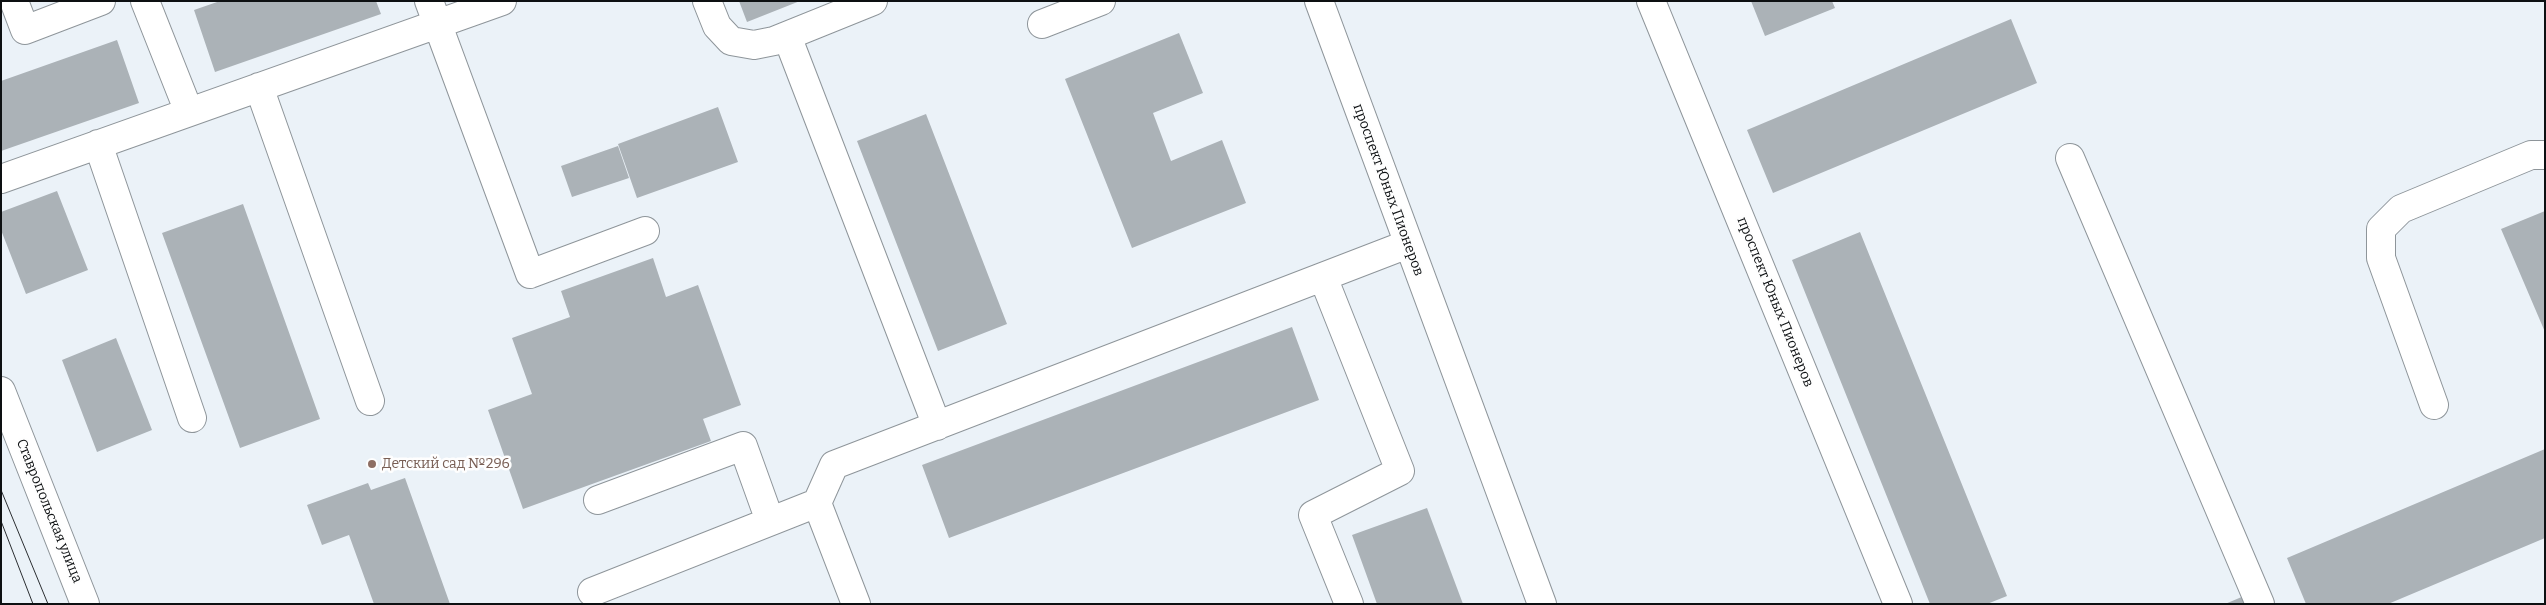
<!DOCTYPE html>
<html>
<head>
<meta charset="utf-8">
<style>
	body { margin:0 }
	#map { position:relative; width:2546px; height:605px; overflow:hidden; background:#ebf2f8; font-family:Bitter,serif }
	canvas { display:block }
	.frame { position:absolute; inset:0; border:2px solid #0d1012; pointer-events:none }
</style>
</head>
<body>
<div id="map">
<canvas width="2546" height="605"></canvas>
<div class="frame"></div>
</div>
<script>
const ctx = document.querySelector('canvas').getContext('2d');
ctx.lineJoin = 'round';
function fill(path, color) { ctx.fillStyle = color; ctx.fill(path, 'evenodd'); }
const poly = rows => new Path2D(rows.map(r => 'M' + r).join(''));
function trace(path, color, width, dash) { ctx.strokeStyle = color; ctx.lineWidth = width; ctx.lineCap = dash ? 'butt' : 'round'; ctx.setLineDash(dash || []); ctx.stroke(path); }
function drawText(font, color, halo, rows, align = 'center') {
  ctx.font = font + ' Bitter,serif'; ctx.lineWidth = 5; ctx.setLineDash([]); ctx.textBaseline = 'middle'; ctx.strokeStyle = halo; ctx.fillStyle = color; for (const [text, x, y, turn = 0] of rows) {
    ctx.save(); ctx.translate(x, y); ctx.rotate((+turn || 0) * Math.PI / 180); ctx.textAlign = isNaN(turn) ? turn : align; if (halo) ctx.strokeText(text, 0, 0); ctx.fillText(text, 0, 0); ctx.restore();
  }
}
fill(poly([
	[220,1,376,1,381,14,215,72,194,10],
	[739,1,800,1,747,22],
	[1751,1,1832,1,1835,8,1765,36],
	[2011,19,2037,83,1773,193,1747,130],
	[1179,33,1203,93,1153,113,1171,161,1222,140,1246,203,1132,248,1065,79],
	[117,40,139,103,1,151,1,81],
	[718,107,738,162,637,198,618,144],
	[926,114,1007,324,938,351,857,141],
	[618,146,629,178,572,197,561,166],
	[57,191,88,270,26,294,1,230,1,212],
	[243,204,320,419,240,448,162,233],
	[2545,211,2545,332,2501,229],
	[1860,232,2007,596,1987,604,1930,604,1792,260],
	[653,258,666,297,698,285,741,405,703,419,711,441,523,509,488,410,532,394,512,338,570,317,561,291],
	[1292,327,1319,400,949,538,922,465],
	[116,338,152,430,97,452,62,360],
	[2545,449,2545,538,2388,604,2306,604,2287,558],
	[405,478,450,604,374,604,349,535,322,545,307,505,368,483,371,490],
	[1427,508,1463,604,1377,604,1352,535],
	[2244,596,2247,604,2225,604]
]), '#abb2b7');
const minor = poly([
	[14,1,25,30,101,1],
	[145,1,189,112],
	[429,1,530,274,645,231],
	[707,1,717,26,731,41,754,45,774,41,873,1],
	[1319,1,1542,604],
	[1651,1,1898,604],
	[1042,24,1101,1],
	[787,36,937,426],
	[259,87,370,401],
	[98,144,192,418],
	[2070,158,2260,604],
	[1,179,502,1],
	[1323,277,1400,471,1313,515,1349,604],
	[1,391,85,604],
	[2434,405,2381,258,2381,229,2401,209,2531,155,2545,155],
	[598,500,743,446,770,521],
	[592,592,817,503],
	[856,604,817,503,834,465,1408,244]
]);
trace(minor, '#8e959a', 30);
trace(minor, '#fff', 28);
trace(poly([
	[1,490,48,604],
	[1,521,33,604]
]), '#2b2e31', 1);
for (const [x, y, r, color] of [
	[372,464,5,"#8d6e63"]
]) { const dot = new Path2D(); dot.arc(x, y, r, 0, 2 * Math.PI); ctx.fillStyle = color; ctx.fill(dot); trace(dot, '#fefefe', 2); }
drawText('14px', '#0d1012', '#fefefe', [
	["проспект Юных Пионеров",1388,190,70],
	["проспект Юных Пионеров",1775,302,68],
	["Ставропольская улица",49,511,68]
]);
drawText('14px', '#785e54', '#fefefe', [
	["Детский сад №296",382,464]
], 'left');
</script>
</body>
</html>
